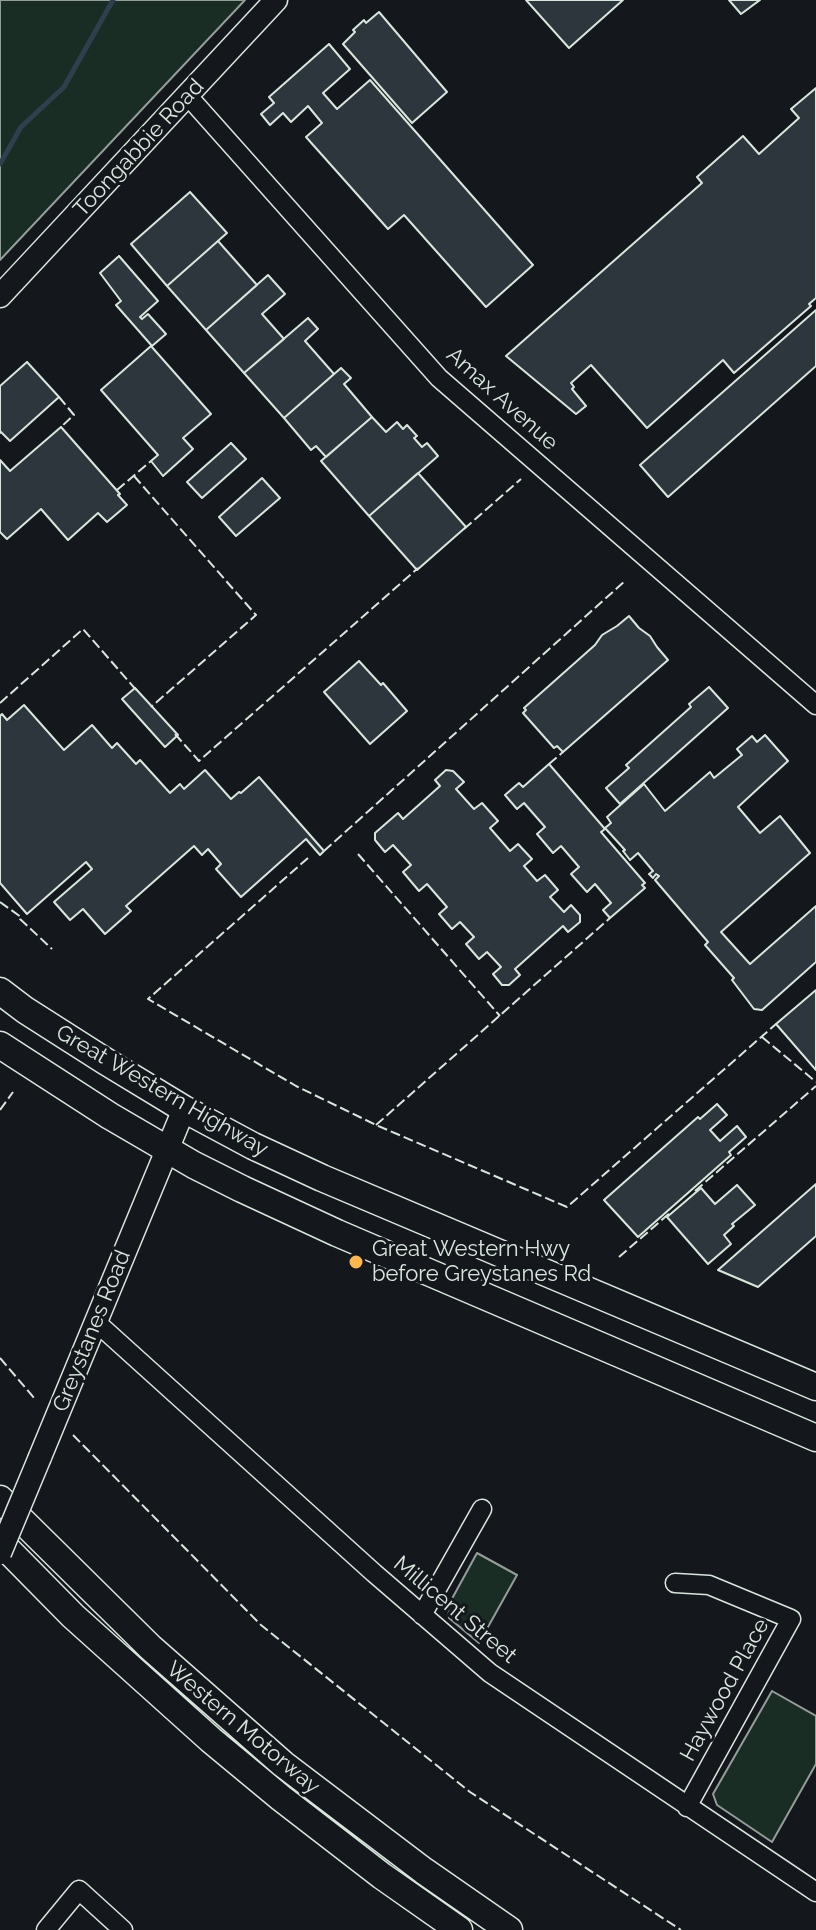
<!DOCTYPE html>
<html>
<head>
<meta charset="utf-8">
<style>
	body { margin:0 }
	canvas { display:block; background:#14181c }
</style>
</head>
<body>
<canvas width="816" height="1930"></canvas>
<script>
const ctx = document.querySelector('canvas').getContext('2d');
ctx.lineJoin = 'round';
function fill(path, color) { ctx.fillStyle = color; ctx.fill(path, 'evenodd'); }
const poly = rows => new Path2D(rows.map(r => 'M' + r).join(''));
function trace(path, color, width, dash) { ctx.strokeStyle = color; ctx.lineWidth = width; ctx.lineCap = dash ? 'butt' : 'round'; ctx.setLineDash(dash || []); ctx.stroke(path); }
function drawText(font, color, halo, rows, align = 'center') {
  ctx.font = font + ' Raleway,sans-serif'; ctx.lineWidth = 6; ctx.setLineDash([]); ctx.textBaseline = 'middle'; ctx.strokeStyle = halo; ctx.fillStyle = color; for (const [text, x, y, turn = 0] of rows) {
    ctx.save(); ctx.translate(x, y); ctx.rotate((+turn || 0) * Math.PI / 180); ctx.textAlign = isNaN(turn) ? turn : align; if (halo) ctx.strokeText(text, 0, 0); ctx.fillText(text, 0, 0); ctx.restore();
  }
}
const green = poly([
	[0,0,245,0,0,260,0,0],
	[477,1553,517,1575,479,1643,449,1618,448,1606,477,1553],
	[772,1691,816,1716,816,1764,772,1842,717,1805,713,1794,772,1691]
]);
fill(green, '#1a2d24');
trace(green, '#939e99', 2);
trace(poly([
	[0,164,21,127,64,87,113,0]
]), '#2f3f4d', 5);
const building = poly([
	[526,0,623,0,569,48,526,0],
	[729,0,760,0,741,14,729,0],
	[379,12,447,92,412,123,343,44,355,32,353,30,364,20,366,23,379,12],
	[329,44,350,69,323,93,337,109,370,80,533,265,486,307,404,215,388,229,306,137,322,123,308,106,291,122,283,113,270,125,261,114,274,103,269,97,329,44],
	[816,88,816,298,809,304,811,306,734,373,723,360,647,428,591,365,571,383,574,387,572,389,586,406,576,414,506,356,702,183,697,177,743,136,759,154,799,118,791,109,816,88],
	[190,192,227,233,167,286,131,244,190,192],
	[218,241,257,285,206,330,167,286,218,241],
	[119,256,158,301,140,317,142,319,148,314,166,334,152,346,116,305,121,301,100,273,119,256],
	[268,275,285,294,262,314,284,339,244,373,206,330,268,275],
	[816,310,816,366,668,497,640,465,816,310],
	[308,318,318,329,305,341,334,374,284,418,244,373,308,318],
	[151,346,211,414,183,438,193,449,163,476,151,461,158,455,101,390,151,346],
	[27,362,59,397,10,441,1,432,0,433,0,386,27,362],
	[341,368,351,378,344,384,372,417,326,457,316,446,311,450,284,418,341,368],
	[372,417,386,432,397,422,403,429,407,425,417,436,414,438,422,447,427,443,438,456,369,516,321,461,372,417],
	[61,427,120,494,118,495,127,505,107,522,98,513,68,540,41,509,7,539,0,532,0,460,10,471,61,427],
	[231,443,246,459,202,498,187,482,231,443],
	[418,473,466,527,417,570,369,516,418,473],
	[262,478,280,498,236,536,219,517,262,478],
	[629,616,639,628,650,636,657,647,668,660,563,752,557,746,554,748,523,713,526,710,524,708,595,645,602,635,617,626,629,616],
	[359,661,381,685,383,683,407,711,370,744,324,692,359,661],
	[709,687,728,708,620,804,606,788,629,768,626,765,691,707,689,704,709,687],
	[135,688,178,735,165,747,122,699,135,688],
	[24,705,64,750,92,725,112,748,117,743,136,764,140,760,170,793,180,784,184,789,205,770,231,799,239,792,241,793,259,777,324,851,320,855,306,839,241,897,216,869,221,864,208,849,202,855,194,846,126,906,131,911,105,934,83,909,70,920,54,902,92,869,86,862,27,914,0,883,0,716,2,714,7,720,24,705],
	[765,735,788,761,738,807,760,833,780,816,810,853,721,932,750,964,816,906,816,962,762,1010,754,1009,732,980,734,978,705,945,708,942,655,880,659,876,656,874,653,878,649,874,653,871,638,853,630,860,623,851,625,850,605,828,611,823,607,817,644,784,665,811,710,772,714,778,742,755,737,749,752,736,757,742,765,735],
	[549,764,605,829,601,832,645,883,642,885,645,888,610,918,603,910,611,903,595,884,587,892,571,874,579,867,561,846,553,853,537,834,545,827,524,803,517,809,505,795,519,783,523,787,549,764],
	[446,770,453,771,464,782,456,789,474,809,482,803,498,821,490,828,510,851,518,844,532,859,524,866,537,881,545,875,558,890,550,897,564,912,571,905,580,915,580,922,568,932,563,926,515,969,520,975,509,985,502,985,493,974,501,967,487,952,479,959,466,944,474,937,460,922,452,929,439,914,447,907,427,884,419,891,403,872,411,865,393,845,385,852,375,840,375,833,398,813,403,819,440,786,435,780,446,770],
	[816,990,816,1070,776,1024,816,990],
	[717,1104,727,1115,710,1130,720,1141,737,1126,746,1137,729,1152,731,1155,638,1237,604,1200,698,1117,700,1119,717,1104],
	[816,1184,816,1236,758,1287,718,1270,816,1184],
	[737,1185,755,1205,732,1224,734,1226,724,1235,731,1244,708,1264,667,1217,701,1188,715,1204,737,1185]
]);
fill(building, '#2c363c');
trace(building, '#d8e6dc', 2);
const minor = poly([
	[188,96,439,378,816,705],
	[96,1322,374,1573,490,1673,816,1892],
	[675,1583,709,1585,791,1619,687,1807],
	[422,1615,482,1509],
	[46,1930,79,1890,123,1930]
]);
const major = poly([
	[0,296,276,0],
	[40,1457,184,1109]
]);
const highway = poly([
	[0,991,25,1010,105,1061,184,1109,253,1146,322,1178,816,1387],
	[0,1045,110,1116,194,1165,242,1189,337,1233,816,1438],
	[0,1499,151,1648,283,1764,424,1871,509,1930],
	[0,1542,73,1616,211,1740,281,1798,382,1876,459,1930]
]);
trace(minor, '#d8e6dc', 21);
trace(major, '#d8e6dc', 25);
trace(highway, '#d8e6dc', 29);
trace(minor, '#14181c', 18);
trace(major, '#14181c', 22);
trace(highway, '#14181c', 26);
const majorBridge = poly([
	[0,1553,40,1457]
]);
trace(majorBridge, '#d8e6dc', 25, []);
trace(majorBridge, '#14181c', 22);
trace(poly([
	[59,397,74,415,61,427],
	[134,476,256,615,151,707],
	[117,490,151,461],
	[464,529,521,479],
	[0,703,83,629,138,692],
	[175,734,199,761,418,568],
	[549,764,563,752],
	[324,851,625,581],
	[358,854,500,1016],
	[308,858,148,999,296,1086,376,1125,567,1207,776,1024],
	[0,902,21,917,20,919,52,949],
	[762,1037,816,1082],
	[0,1110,13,1092],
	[376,1125,610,918],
	[695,1191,816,1086],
	[619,1257,671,1212],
	[0,1358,35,1399],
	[73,1435,261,1625,470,1792,681,1930]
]), '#d8e6dc', 2, [10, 4]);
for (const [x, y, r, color] of [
	[356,1262,8,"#ffb74d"]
]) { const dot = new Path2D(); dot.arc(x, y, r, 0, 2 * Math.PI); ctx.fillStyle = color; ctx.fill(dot); trace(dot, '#14181c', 3); }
drawText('22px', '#d8e6dc', '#14181c', [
	["Toongabbie Road",139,148,-47],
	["Amax Avenue",502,399,42],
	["Great Western Highway",162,1091,30],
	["Greystanes Road",92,1331,-68],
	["Millicent Street",455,1610,40],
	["Haywood Place",725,1690,-61],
	["Western Motorway",243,1728,40]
]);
drawText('22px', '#d8e6dc', '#14181c', [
	["Great Western Hwy",372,1249],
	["before Greystanes Rd",372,1274]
], 'left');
</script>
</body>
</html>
